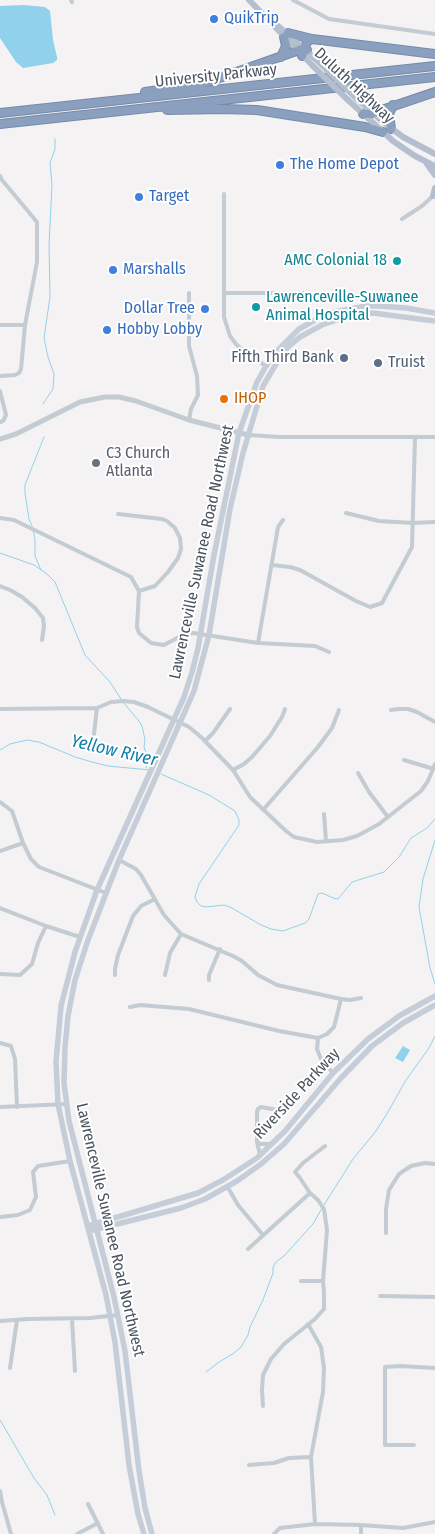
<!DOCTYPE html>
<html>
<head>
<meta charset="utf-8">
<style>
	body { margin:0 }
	canvas { display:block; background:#f4f2f2 }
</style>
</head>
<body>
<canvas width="435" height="1534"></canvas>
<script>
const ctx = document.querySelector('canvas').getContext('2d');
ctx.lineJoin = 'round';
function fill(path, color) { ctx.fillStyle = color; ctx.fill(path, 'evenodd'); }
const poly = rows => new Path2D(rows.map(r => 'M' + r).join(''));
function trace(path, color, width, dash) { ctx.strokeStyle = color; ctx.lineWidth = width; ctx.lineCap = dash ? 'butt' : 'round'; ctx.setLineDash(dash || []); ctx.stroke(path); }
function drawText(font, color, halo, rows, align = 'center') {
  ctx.font = font + ' "Fira Sans Condensed",sans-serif'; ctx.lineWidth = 4; ctx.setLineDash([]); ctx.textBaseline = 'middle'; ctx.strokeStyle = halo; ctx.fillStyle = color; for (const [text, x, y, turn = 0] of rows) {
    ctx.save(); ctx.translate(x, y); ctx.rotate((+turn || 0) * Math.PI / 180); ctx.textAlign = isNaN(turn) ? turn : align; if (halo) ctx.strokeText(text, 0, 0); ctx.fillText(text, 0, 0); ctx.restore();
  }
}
fill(poly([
	[24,5,45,7,50,11,53,40,57,57,57,60,53,63,23,68,16,62,0,38,0,6],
	[403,1046,410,1050,403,1062,395,1058]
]), '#91d1eb');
trace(poly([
	[43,404,53,389,54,374,48,357,44,338,50,297,49,245,52,185,50,163,55,149,55,139],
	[32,526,29,519,25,493,25,485,44,437],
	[33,530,35,539,35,556,41,570],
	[0,553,34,565,47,574,55,582,85,655,110,682,121,699],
	[123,702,139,721,142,726,145,740,144,747,147,756,146,768],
	[0,750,10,744,27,740,39,742,75,757,92,762,108,766,150,770],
	[161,774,209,795,235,811,239,820,239,825,199,884,195,897,197,902,201,906,206,907,224,905,232,908,261,925,271,929,283,931,305,923,309,919,318,894,322,893,333,898,338,899,352,882,384,872,399,857,411,838,427,828,435,819],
	[435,840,423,879,419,907,430,968,435,984],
	[324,1205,353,1159,376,1131,388,1112,406,1080,429,1048,435,1036],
	[206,1372,219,1362,234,1353,241,1347,248,1335,250,1327,263,1300,273,1273,273,1267,276,1262,284,1256,313,1224,322,1208],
	[0,1420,34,1478,47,1495,55,1515]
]), '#91d1eb', 1);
const motorway = poly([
	[288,33,312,39,435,54],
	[302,56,305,46,308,41,312,39],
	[281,57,286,46,284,37],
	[145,92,196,85,211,81,302,49,307,50],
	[167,110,222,109,257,110,365,127,383,132],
	[0,113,435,66],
	[363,114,370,114,435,92],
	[0,124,435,77],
	[391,129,389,114,393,105]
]);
trace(motorway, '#768baa', 10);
trace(poly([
	[71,0,72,2],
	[293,0,329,19,435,34],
	[0,176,2,180,37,222,37,262,25,325,21,369,19,373,15,375,0,376],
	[224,194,224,317,230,336,236,344,244,352,266,366],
	[402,219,422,206,434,195],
	[224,293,307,293],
	[0,325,25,325],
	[0,391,6,415,3,421,0,422],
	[189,420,191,409,198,395,197,376,189,346,189,293],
	[248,435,280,437,435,437],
	[346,513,379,521,413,523,435,522],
	[118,514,162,519,167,521,175,528,180,538,181,549,178,558,168,572,155,586,139,591],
	[0,518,14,520,131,577,139,591,137,627,139,633,151,643,164,645,181,636,193,633,258,643,315,646,329,652],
	[272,565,290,567,300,570,356,601,370,607,382,603,412,547,415,437],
	[0,586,10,590,22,597,35,608,43,618,44,626,42,640],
	[258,643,278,527,283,520],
	[0,709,97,708,111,702,123,701,134,702,148,707,189,727,201,737,233,770,250,797,286,831,294,837,317,842,343,840,357,836,379,824,421,791,428,781,435,764],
	[391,710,398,709,408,709,417,712,435,722],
	[94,734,97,708],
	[205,741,213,733,230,709],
	[404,760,434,769],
	[233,770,244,764,252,757,270,736,282,717,285,709],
	[358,773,369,792,388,817],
	[0,802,12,811,23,843,31,859,39,867,106,893],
	[263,810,318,747,332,728,339,710],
	[324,814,326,841],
	[0,851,23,843],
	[119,860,136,869,141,875,164,915,181,934,233,956,242,961,258,975,277,985,341,999,350,1000,361,998],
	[0,908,46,926,80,937],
	[0,974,20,975,32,964,38,943,46,926],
	[115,975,115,969,118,955,133,916,141,906,155,899],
	[165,975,170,953,181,934],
	[209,980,209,975,220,949],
	[130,1007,140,1005,189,1009,279,1031,318,1038,327,1034,334,1027,341,999],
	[318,1038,317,1049,321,1059,333,1073],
	[0,1043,11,1046,15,1059,17,1107],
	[0,1107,67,1104],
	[257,1142,261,1144,271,1144],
	[260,1155,257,1142,257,1112,258,1109,261,1107,283,1111],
	[227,1186,238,1205,263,1235],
	[0,1217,18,1215,30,1210,36,1197,33,1172,38,1166,70,1161],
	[386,1233,386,1209,389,1190,399,1174,411,1166,425,1163,435,1164],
	[248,1249,310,1193],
	[301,1281,323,1281],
	[380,1296,435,1297],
	[72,1319,75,1371],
	[0,1321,28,1319,90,1318,118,1315],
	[308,1324,321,1347,324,1368,323,1392,311,1457,315,1524],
	[10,1368,17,1320],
	[263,1406,262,1390,263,1375,271,1359,284,1344,315,1319,324,1309,324,1292,323,1281,327,1230,324,1209,318,1200,310,1193,300,1178,295,1172,303,1163,325,1146],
	[414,1445,385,1445,385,1367,400,1366,435,1368],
	[249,1465,274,1463,289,1458,311,1457],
	[0,1491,2,1502,11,1534],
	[88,1504,103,1534],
	[361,1525,361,1534],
	[77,1534,98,1523],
	[274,1534,280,1528,315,1524,361,1525,403,1528,435,1522]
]), '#c3cbd3', 4);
trace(poly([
	[0,439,16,434,80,402,105,397,119,397,136,401,189,420,248,435]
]), '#c3cbd3', 5);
trace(poly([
	[91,1225,198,1193,223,1180,257,1158,285,1131,333,1073,368,1039,399,1016,435,996],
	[93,1230,181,1208,205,1199,237,1181,261,1164,284,1144,341,1078,372,1046,403,1023,435,1005],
	[144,1534,138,1514,129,1465,115,1342,106,1295,70,1161,58,1104,56,1062,61,1006,75,952,97,890,184,697,192,672,198,648,214,555,239,433,257,382,266,366,277,351,299,329,317,319,334,312,366,306,379,306,406,308,435,313],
	[152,1534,145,1508,139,1471,125,1351,114,1297,69,1121,64,1083,65,1047,68,1016,75,980,88,940,119,860,194,691,209,635,230,509,243,453,263,386,279,359,288,347,300,337,322,325,348,316,373,313,435,321]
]), '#c5cdd9', 5.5);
trace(poly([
	[249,0,313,66],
	[277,25,322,65],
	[357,99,383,122,403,137,435,154],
	[348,100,393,141,415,156,435,166],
	[427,164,435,175],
	[433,196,435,188]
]), '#b3bfcf', 6);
trace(motorway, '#8ba0be', 8);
trace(poly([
	[322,65,357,99],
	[313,66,348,100]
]), '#b3bfcf', 6);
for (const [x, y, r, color] of [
	[214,19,5,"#3f7fe0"],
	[280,165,5,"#3f7fe0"],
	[139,197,5,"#3f7fe0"],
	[397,261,5,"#0f9aa8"],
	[113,270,5,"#3f7fe0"],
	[256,307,5,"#0f9aa8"],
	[205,309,5,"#3f7fe0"],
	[107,330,5,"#3f7fe0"],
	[344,358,5,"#5c6f8a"],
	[378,363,5,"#5c6f8a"],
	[224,399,5,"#e8710a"],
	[96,463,5,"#6b7280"]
]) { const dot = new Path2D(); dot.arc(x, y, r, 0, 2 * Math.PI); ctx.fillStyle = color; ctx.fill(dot); trace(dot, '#fff', 2); }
drawText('16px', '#366cbe', '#fff', [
	["QuikTrip",224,19],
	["The Home Depot",290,165],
	["Target",149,197],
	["Marshalls",123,270],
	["Dollar Tree",195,309,"right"],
	["Hobby Lobby",117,330]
], 'left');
drawText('16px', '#4a535f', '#fff', [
	["University Parkway",216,76,-6],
	["Duluth Highway",354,86,43],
	["Lawrenceville Suwanee Road Northwest",202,552,-78],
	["Riverside Parkway",297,1094,-47],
	["Lawrenceville Suwanee Road Northwest",110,1230,77]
]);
drawText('16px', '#0d838f', '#fff', [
	["AMC Colonial 18",387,261],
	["Lawrenceville-Suwanee",266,298,"left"],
	["Animal Hospital",266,316,"left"]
], 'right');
drawText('16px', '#4e5e75', '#fff', [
	["Fifth Third Bank",334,358],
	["Truist",388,363,"left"]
], 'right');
drawText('16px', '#c56008', '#fff', [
	["IHOP",234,399]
], 'left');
drawText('16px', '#5b616d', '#fff', [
	["C3 Church",106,454],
	["Atlanta",106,472]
], 'left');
drawText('italic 18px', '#107eac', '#fff', [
	["Yellow River",114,751,13]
]);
</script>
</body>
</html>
